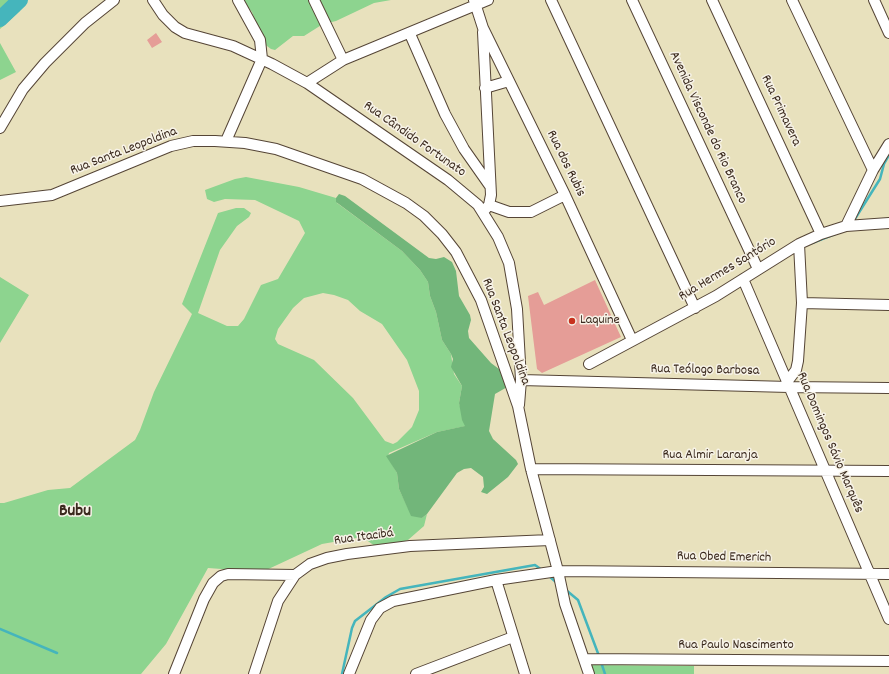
<!DOCTYPE html>
<html>
<head>
<meta charset="utf-8">
<style>
	body { margin:0 }
	canvas { display:block; background:#e8e1bd }
</style>
</head>
<body>
<canvas width="889" height="674"></canvas>
<script>
const ctx = document.querySelector('canvas').getContext('2d');
ctx.lineJoin = 'round';
function fill(path, color) { ctx.fillStyle = color; ctx.fill(path, 'evenodd'); }
const poly = rows => new Path2D(rows.map(r => 'M' + r).join(''));
function trace(path, color, width, dash) { ctx.strokeStyle = color; ctx.lineWidth = width; ctx.lineCap = dash ? 'butt' : 'round'; ctx.setLineDash(dash || []); ctx.stroke(path); }
function drawText(font, color, halo, rows, align = 'center') {
  ctx.font = font + ' Dekko,sans-serif'; ctx.lineWidth = 3; ctx.setLineDash([]); ctx.textBaseline = 'middle'; ctx.strokeStyle = halo; ctx.fillStyle = color; for (const [text, x, y, turn = 0] of rows) {
    ctx.save(); ctx.translate(x, y); ctx.rotate((+turn || 0) * Math.PI / 180); ctx.textAlign = isNaN(turn) ? turn : align; if (halo) ctx.strokeText(text, 0, 0); ctx.fillText(text, 0, 0); ctx.restore();
  }
}
fill(poly([
	[0,0,12,0,20,11,0,29],
	[242,0,391,0,374,3,336,21,323,24,304,36,293,36,275,50,271,49,263,43,252,12],
	[0,43,16,72,0,80],
	[246,177,299,187,336,198,337,203,402,251,420,270,428,282,430,296,436,312,442,340,451,354,454,374,462,386,459,403,466,426,437,432,389,453,388,457,397,473,399,489,408,508,422,518,427,514,424,526,408,540,400,543,375,546,362,537,322,544,262,572,208,568,166,644,141,674,0,674,0,503,4,503,48,490,70,488,135,440,140,430,154,392,192,314,182,304,218,213,236,208,244,208,251,213,249,217,237,226,220,250,198,313,227,326,238,326,244,319,261,285,278,279,305,233,299,221,255,200,225,199,214,202,207,199,205,190,235,179],
	[323,293,334,295,348,300,360,311,382,324,407,360,419,391,419,410,412,427,397,442,393,444,385,441,353,398,314,360,278,344,275,339,278,329,293,308,304,298],
	[0,277,29,295,0,343],
	[589,665,694,666,694,674,593,674]
]), '#8dd48f');
fill(poly([
	[339,194,345,196,429,258,436,259,444,257,452,262,456,271,459,296,470,315,471,320,468,331,469,338,491,363,507,375,509,386,495,394,489,431,493,439,516,460,518,464,508,477,487,494,481,492,484,487,483,477,471,468,464,469,457,473,427,514,422,518,411,516,399,489,397,473,386,456,437,432,465,426,462,420,459,403,462,386,451,367,453,359,451,354,442,340,436,312,430,296,428,282,420,270,402,251,336,202,336,198]
]), '#72b67a');
trace(poly([
	[853,222,880,179,884,164,889,155],
	[812,243,848,229],
	[549,576,557,583],
	[566,590,578,600,599,656],
	[0,629,57,653],
	[601,662,605,674],
	[342,674,352,628,355,621,386,597,400,589,535,565,542,570]
]), '#45b5bc', 2.5);
trace(poly([
	[0,19,20,0]
]), '#45b5bc', 16);
fill(poly([
	[156,33,162,42,152,48,147,40],
	[595,280,621,337,542,373,537,369,528,296,538,292,544,305]
]), '#e59d97');
const minor = poly([
	[153,0,163,15,175,27,185,33,233,46,272,64,307,83,448,180,478,205,498,237,509,263,517,309,521,380,519,405],
	[314,0,343,60],
	[474,0,483,28,565,195,632,340],
	[551,0,695,308],
	[632,0,758,269],
	[712,0,821,234],
	[792,0,873,170],
	[874,0,889,33],
	[410,34,445,114,464,149,490,186],
	[307,83,343,60,488,0],
	[485,88,509,81],
	[0,128,23,89,45,63,85,23,114,0],
	[226,141,262,59,260,40,238,0],
	[0,201,52,195,171,146,193,141,215,141,245,143,276,149,362,179,406,203,424,216,442,234,456,252,481,300,518,406,531,469,558,571,565,604,589,674],
	[489,205,509,212,531,212,565,195],
	[483,212,489,205,491,195,483,32],
	[846,226,873,170,889,144],
	[743,279,889,619],
	[802,303,889,305],
	[589,364,716,296,799,244,821,234,846,226,889,223],
	[521,380,789,387,889,388],
	[787,382,796,370,798,361,802,303,799,244],
	[531,469,889,471],
	[496,580,525,674],
	[584,659,889,661],
	[174,674,204,599,213,583,221,576,228,574,295,575],
	[254,674,278,601,295,575,310,564,327,558,347,554,410,546,550,540],
	[349,674,371,620,380,608,393,601,496,580,558,571,889,574],
	[416,674,513,637]
]);
trace(minor, '#554536', 12);
trace(minor, '#fff', 10);
for (const [x, y, r, color] of [
	[572,321,4,"#c8321e"]
]) { const dot = new Path2D(); dot.arc(x, y, r, 0, 2 * Math.PI); ctx.fillStyle = color; ctx.fill(dot); trace(dot, '#f7f3e8', 1.5); }
drawText('14px', '#3b2a1e', '#f7f3e8', [
	["Rua Primavera",780,111,65],
	["Avenida Visconde do Rio Branco",707,128,65],
	["Rua Cândido Fortunato",414,140,35],
	["Rua Santa Leopoldina",124,152,-21],
	["Rua dos Rubis",565,164,64],
	["Rua Hermes Santório",728,270,-31],
	["Rua Santa Leopoldina",505,332,69],
	["Rua Teólogo Barbosa",705,371,1],
	["Rua Domingos Sávio Marquês",829,443,67],
	["Rua Almir Laranja",710,456],
	["Rua Itacibá",364,538,-8],
	["Rua Obed Emerich",724,558,1],
	["Rua Paulo Nascimento",736,646]
]);
drawText('14px', '#3b2a1e', '#f7f3e8', [
	["Laquine",580,321]
], 'left');
drawText('bold 18px', '#3b2a1e', '#f7f3e8', [
	["Bubu",75,513]
]);
</script>
</body>
</html>
